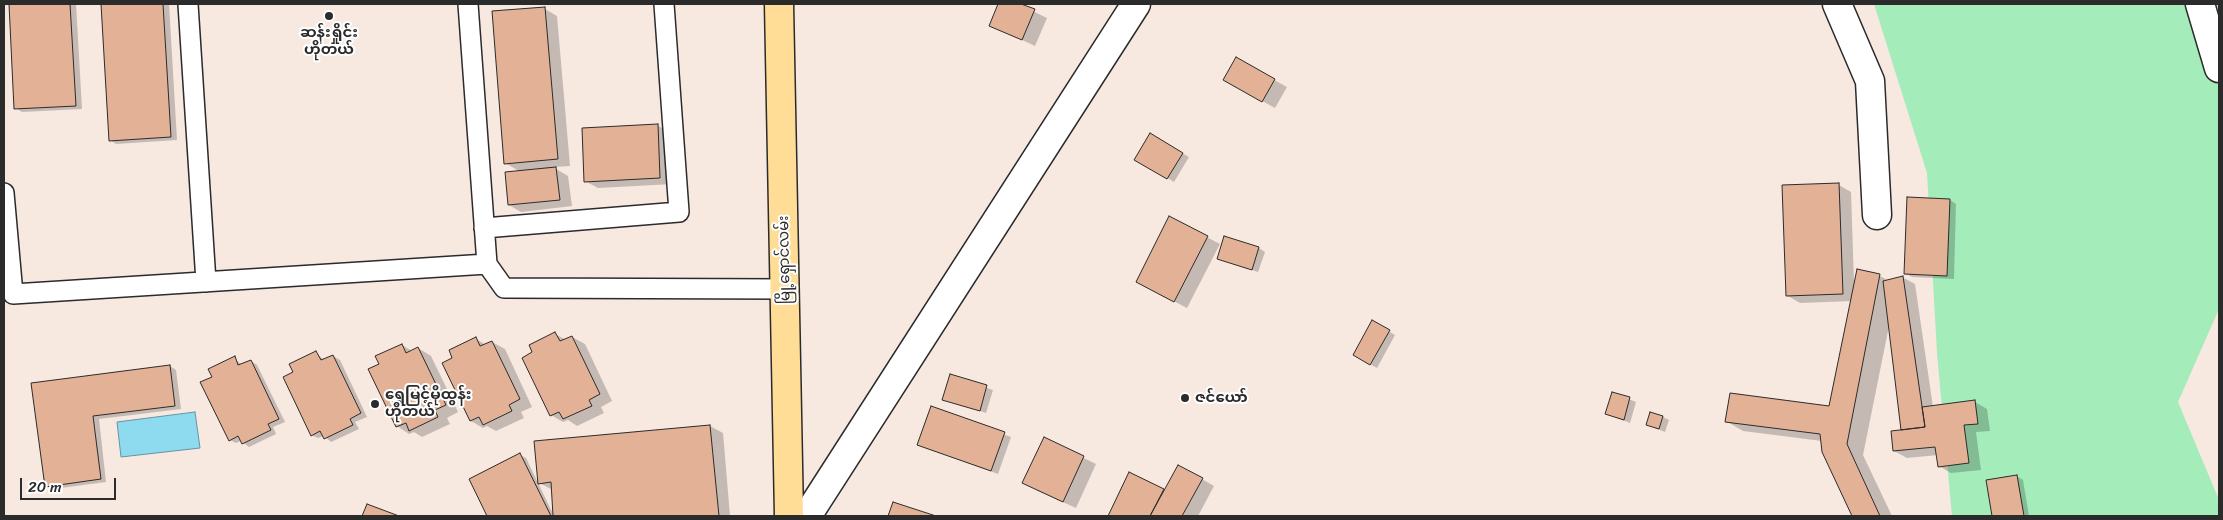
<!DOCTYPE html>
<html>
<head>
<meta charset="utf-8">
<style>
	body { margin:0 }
	#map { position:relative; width:2223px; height:520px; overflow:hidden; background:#f7e8e0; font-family:Sriracha,sans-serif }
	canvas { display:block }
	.frame { position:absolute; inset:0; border:5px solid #2b2b2b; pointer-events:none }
	.scale { position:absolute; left:20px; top:478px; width:96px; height:22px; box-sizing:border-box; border:2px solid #2b2b2b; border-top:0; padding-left:6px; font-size:15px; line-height:18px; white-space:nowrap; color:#2b2b2b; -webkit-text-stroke:4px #fff; paint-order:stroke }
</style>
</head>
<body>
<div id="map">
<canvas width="2223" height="520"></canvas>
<div class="frame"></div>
<div class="scale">20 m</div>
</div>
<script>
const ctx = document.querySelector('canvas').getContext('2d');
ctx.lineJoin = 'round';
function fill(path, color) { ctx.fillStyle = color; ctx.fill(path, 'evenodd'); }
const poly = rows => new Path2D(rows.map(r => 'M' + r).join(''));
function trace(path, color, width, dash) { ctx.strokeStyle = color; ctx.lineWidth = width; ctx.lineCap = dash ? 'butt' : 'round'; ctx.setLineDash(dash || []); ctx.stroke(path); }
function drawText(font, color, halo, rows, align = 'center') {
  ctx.font = font + ' Sriracha,"Noto Sans Myanmar",sans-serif'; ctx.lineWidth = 4; ctx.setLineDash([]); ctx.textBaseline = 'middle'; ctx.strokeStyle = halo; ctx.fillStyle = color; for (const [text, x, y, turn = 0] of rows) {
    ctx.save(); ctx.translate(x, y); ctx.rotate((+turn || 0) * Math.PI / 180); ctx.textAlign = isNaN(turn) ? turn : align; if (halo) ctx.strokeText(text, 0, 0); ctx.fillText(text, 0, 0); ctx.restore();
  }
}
fill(poly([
	[1874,4,2219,4,2219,309,2178,402,2219,500,2219,516,1952,516,1937,353,1927,173]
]), '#a4ecba');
const water = poly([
	[195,412,200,448,121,457,117,422,195,412]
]);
fill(water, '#8edaee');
trace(water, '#6694a0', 1);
fill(poly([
	[10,4,76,4,82,109,22,112,16,108],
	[102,4,169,4,177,140,116,144,110,140],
	[999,4,1018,4,1047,18,1035,46,990,25],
	[545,9,557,16,570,166,553,167,568,176,572,206,521,212,509,205,521,172,505,163],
	[1236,59,1287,87,1275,108,1224,80],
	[657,125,670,133,673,184,598,188,585,181],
	[1151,135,1189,157,1174,182,1136,159],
	[1839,185,1851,192,1854,283,1858,271,1880,276,1889,281,1902,277,1915,284,1933,407,1975,402,1987,409,1990,431,1976,432,1981,470,1951,473,1939,466,1938,455,1907,458,1894,451,1902,431,1889,326,1863,455,1892,516,1853,516,1823,452,1822,441,1743,431,1726,421,1830,407,1852,301,1800,303,1788,296],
	[1908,198,1950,200,1956,204,1954,279,1912,277,1905,273],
	[1170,218,1220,244,1187,308,1150,289],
	[1259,248,1265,252,1258,272,1218,258],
	[1373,322,1395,335,1377,368,1354,355],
	[555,334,566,340,572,337,585,344,612,401,601,407,604,413,577,426,568,420,563,422,551,415,534,353],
	[476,339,486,345,492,342,505,349,532,407,521,412,524,418,496,431,487,426,483,428,471,421,454,359],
	[402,345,412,351,418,348,431,356,458,412,447,418,450,424,422,437,414,432,409,434,397,426,380,364],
	[316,353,324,360,333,356,340,360,367,417,355,422,359,429,331,442,324,436,318,438,311,435,295,373],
	[234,358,242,365,251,361,257,365,285,422,273,427,276,434,249,447,241,441,236,443,230,440,213,378],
	[170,366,176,370,181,409,99,419,106,482,53,489,46,486,33,384],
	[951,376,993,390,986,413,944,399],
	[1613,393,1636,402,1630,423,1607,414],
	[932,408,1011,437,998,474,918,445],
	[1663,417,1669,420,1665,432,1647,425],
	[710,426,723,433,730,516,555,516,553,490,539,483],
	[1045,439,1096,464,1076,508,1036,490],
	[520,455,526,458,554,516,488,516,470,479],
	[1129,473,1164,490,1202,479,1214,486,1198,516,1109,516],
	[2017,476,2023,480,2029,516,1994,516,1988,481]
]), '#0003');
const building = poly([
	[9,4,70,4,76,106,14,109,9,4],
	[101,4,163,4,171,137,109,141,101,4],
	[998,4,1021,4,1035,9,1022,40,989,26,998,4],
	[545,7,558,159,504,164,492,11,545,7],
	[1236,57,1275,79,1262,102,1223,80,1236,57],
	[658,124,660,178,584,182,582,128,658,124],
	[1150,133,1183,153,1167,179,1134,160,1150,133],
	[556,167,560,200,508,205,505,172,556,167],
	[1839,183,1843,294,1786,296,1782,185,1839,183],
	[1907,197,1950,199,1947,276,1904,274,1907,197],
	[1169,216,1208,236,1174,302,1136,282,1169,216],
	[1224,236,1259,247,1252,270,1217,259,1224,236],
	[1857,269,1880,274,1847,444,1880,516,1852,516,1822,452,1820,434,1725,422,1730,393,1829,406,1857,269],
	[1903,276,1925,427,1901,430,1883,281,1903,276],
	[1372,320,1390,330,1370,365,1353,355,1372,320],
	[555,332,560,341,572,336,600,394,589,400,592,406,563,419,559,412,550,416,522,358,532,352,529,345,555,332],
	[476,337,480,346,492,341,520,399,509,405,512,411,483,425,479,417,470,421,442,363,452,358,449,350,476,337],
	[402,344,406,353,418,347,446,405,435,410,438,417,409,431,406,423,396,427,368,369,379,364,375,356,402,344],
	[316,351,321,360,333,355,361,413,350,419,353,425,324,439,320,431,311,436,283,377,293,372,289,364,316,351],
	[235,356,238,365,251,360,279,419,268,424,271,430,242,444,238,436,229,441,200,382,212,377,208,369,235,356],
	[170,365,175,406,93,416,101,479,45,487,31,383,170,365],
	[950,374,987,385,980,411,942,400,950,374],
	[1612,392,1630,397,1624,420,1605,414,1612,392],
	[1975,400,1978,424,1964,425,1969,463,1938,467,1935,447,1893,451,1891,431,1925,427,1922,407,1975,400],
	[931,406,1005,432,991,471,917,445,931,406],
	[1650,412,1663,416,1659,429,1646,425,1650,412],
	[710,425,719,516,553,516,551,482,538,484,534,441,710,425],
	[1044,437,1084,456,1063,502,1022,483,1044,437],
	[520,453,551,516,487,516,469,479,520,453],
	[1178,465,1203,478,1182,516,1150,516,1178,465],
	[1129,472,1164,489,1150,516,1108,516,1129,472],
	[2017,475,2024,516,1992,516,1986,480,2017,475],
	[893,502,936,516,888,516,893,502],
	[367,504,399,516,362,516,367,504]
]);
fill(building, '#e3b196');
trace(building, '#2b2b2b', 1);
const service = poly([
	[188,4,206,282],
	[468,4,487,264,504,288,786,289],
	[4,193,13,294,487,264],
	[484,228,679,212,664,4]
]);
const minor = poly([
	[1837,4,1870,81,1877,215],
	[807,516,1136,4]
]);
const tertiary = poly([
	[2200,4,2219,68]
]);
const trunk = poly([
	[779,4,789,516]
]);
trace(service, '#2b2b2b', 22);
trace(minor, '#2b2b2b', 31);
trace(tertiary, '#2b2b2b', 31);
trace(trunk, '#2b2b2b', 31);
trace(service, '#fff', 19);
trace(minor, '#fff', 28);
trace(tertiary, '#fff', 28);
trace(trunk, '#ffdd96', 28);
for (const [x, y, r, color] of [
	[329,16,5,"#2b2b2b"],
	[1185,398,5,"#2b2b2b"],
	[375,404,5,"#2b2b2b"]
]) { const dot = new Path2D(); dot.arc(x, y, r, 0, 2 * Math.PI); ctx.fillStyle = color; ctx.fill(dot); trace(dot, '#fff', 2); }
drawText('bold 15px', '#2b2b2b', '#fff', [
	["ဆန်းရှိုင်း",329,33,"center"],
	["ဟိုတယ်",329,50,"center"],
	["ရွှေမြင့်မိုထွန်း",385,395],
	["ဟိုတယ်",385,412],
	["ဇင်ယော်",1195,398]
], 'left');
drawText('15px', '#2b2b2b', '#fff', [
	["မြို့ရှောင်လမ်း",785,260,-91]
]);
</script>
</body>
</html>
